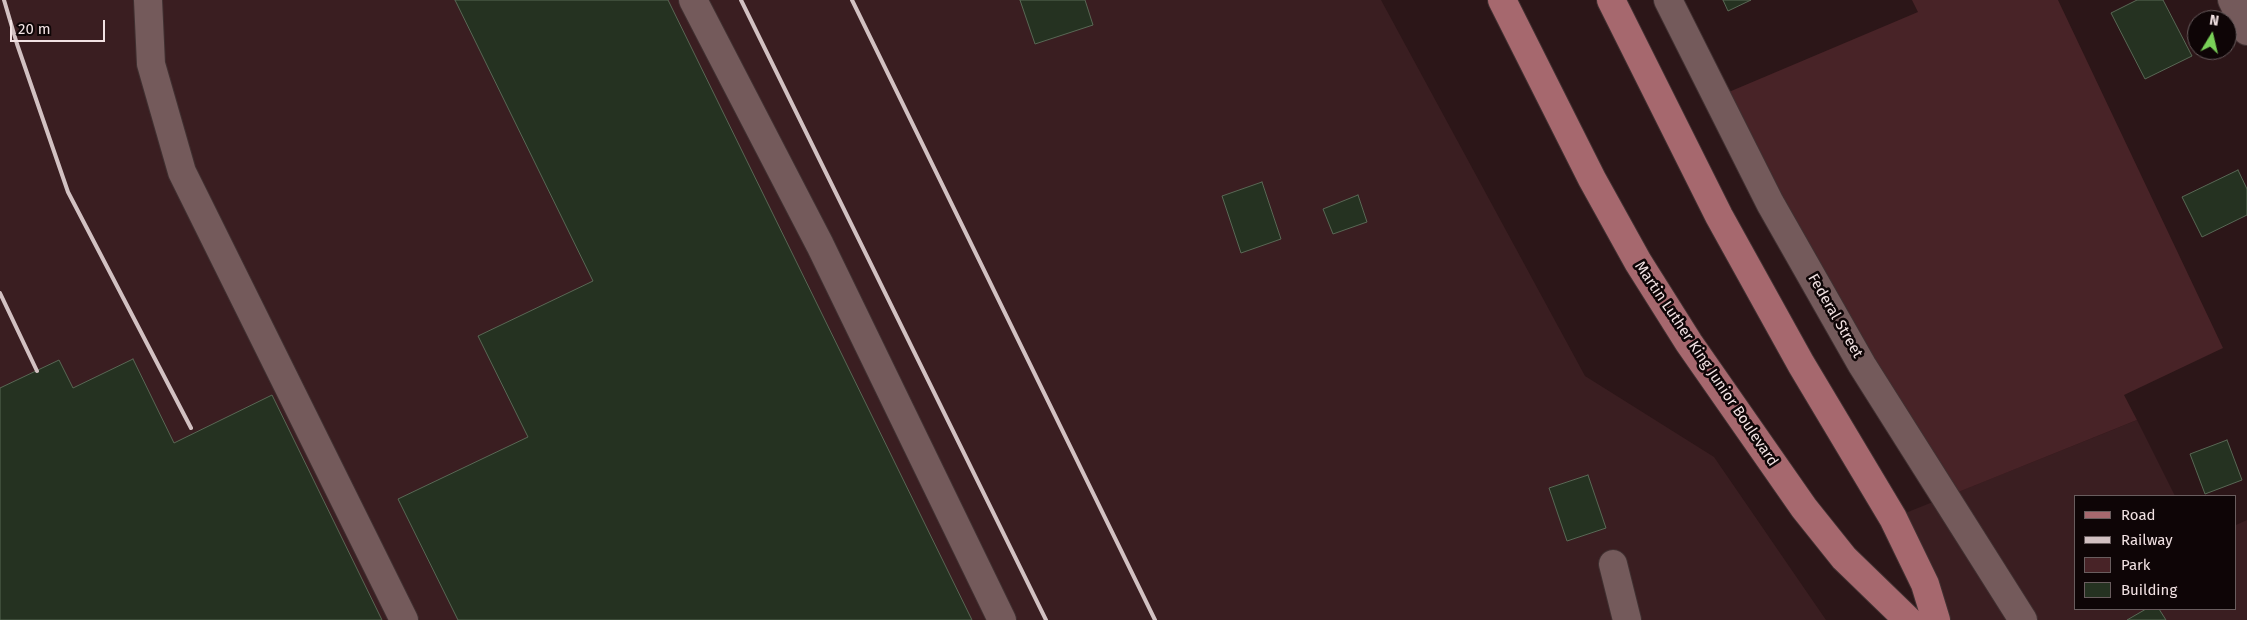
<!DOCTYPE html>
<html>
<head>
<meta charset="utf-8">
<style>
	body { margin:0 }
	#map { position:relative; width:2247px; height:620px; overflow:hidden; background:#2c1618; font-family:"Fira Sans",sans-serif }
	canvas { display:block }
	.legend { position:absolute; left:2074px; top:495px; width:162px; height:115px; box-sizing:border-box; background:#0e0506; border:1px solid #695d5e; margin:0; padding:6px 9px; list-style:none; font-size:15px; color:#f2e2e3 }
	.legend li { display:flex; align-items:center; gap:10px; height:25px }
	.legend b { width:25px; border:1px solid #695d5e }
	.north { position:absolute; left:2187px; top:10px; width:50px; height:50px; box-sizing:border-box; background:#0e0506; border:1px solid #695d5e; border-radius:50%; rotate:9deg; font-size:14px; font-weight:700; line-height:20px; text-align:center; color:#f2e2e3 }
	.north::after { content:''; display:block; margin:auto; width:18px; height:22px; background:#79d158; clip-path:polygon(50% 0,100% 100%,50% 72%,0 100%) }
	.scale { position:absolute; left:10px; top:20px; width:95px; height:22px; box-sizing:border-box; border:2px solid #f2e2e3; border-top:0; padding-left:6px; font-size:15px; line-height:18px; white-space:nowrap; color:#f2e2e3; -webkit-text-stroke:4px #0e0506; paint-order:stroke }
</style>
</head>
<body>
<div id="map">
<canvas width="2247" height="620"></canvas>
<ul class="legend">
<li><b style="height:6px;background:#a6686e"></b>Road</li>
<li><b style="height:6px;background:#d2c1c2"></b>Railway</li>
<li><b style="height:14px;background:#482327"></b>Park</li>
<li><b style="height:14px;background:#253221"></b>Building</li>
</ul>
<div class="north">N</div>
<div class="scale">20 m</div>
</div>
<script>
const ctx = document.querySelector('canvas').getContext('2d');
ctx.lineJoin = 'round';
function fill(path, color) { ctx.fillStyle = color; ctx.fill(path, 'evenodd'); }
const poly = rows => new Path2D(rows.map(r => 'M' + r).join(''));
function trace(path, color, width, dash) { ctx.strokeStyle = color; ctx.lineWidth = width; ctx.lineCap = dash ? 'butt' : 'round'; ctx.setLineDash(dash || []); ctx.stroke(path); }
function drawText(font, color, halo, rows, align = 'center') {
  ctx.font = font + ' "Fira Sans",sans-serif'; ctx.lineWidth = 5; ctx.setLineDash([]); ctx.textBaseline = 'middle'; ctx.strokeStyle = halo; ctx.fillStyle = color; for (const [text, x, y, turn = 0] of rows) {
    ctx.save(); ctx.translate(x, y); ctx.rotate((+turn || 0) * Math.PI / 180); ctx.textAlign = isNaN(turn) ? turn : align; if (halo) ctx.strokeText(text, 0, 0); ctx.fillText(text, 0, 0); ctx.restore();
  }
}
fill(poly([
	[0,0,1381,0,1585,376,1714,457,1826,620,0,620],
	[2137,420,2175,496,2076,496,2076,609,2236,609,2236,525,2247,520,2247,620,1936,620,1893,518]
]), '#3a1e21');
fill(poly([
	[1912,0,2058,0,2223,348,2124,395,2137,420,1946,497,1717,97,1918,12]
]), '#482327');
const building = poly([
	[455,0,668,0,972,620,458,620,398,499,528,437,478,336,593,281,455,0],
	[1020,0,1085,0,1093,25,1035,44,1020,0],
	[1723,0,1751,0,1728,11,1723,0],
	[2137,0,2163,0,2192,56,2145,79,2111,13,2137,0],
	[2238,170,2247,189,2247,215,2202,237,2182,197,2238,170],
	[1262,182,1281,239,1241,253,1222,196,1262,182],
	[1358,195,1367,222,1333,234,1323,209,1358,195],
	[133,359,174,443,272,395,382,620,0,620,0,388,59,360,73,388,133,359],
	[2227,440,2242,480,2205,494,2190,454,2227,440],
	[1588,475,1606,528,1567,541,1549,488,1588,475],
	[2146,609,2159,609,2166,620,2127,620,2146,609]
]);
fill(building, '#253221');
trace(building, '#596855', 1);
const minor = poly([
	[148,0,151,64,182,172,404,620],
	[693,0,820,245,1002,620],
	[1668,0,1770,203,1862,365,2023,620],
	[2232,0,2247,31],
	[1613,564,1627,620]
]);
const major = poly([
	[1502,0,1592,179,1638,262,1689,343,1804,508,1844,558,1908,620],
	[1611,0,1719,216,1801,364,1893,518,1925,584,1936,620]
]);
trace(minor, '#403031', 30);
trace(major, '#403031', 30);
trace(minor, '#745a5b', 28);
trace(major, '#a6686e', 28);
trace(poly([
	[4,0,17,44,68,192,191,428],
	[741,0,1046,620],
	[852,0,1155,620],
	[0,293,37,371]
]), '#d2c1c2', 4);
drawText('15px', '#f2e2e3', '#0e0506', [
	["Federal Street",1835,316,60],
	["Martin Luther King Junior Boulevard",1706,364,56]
]);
</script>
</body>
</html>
